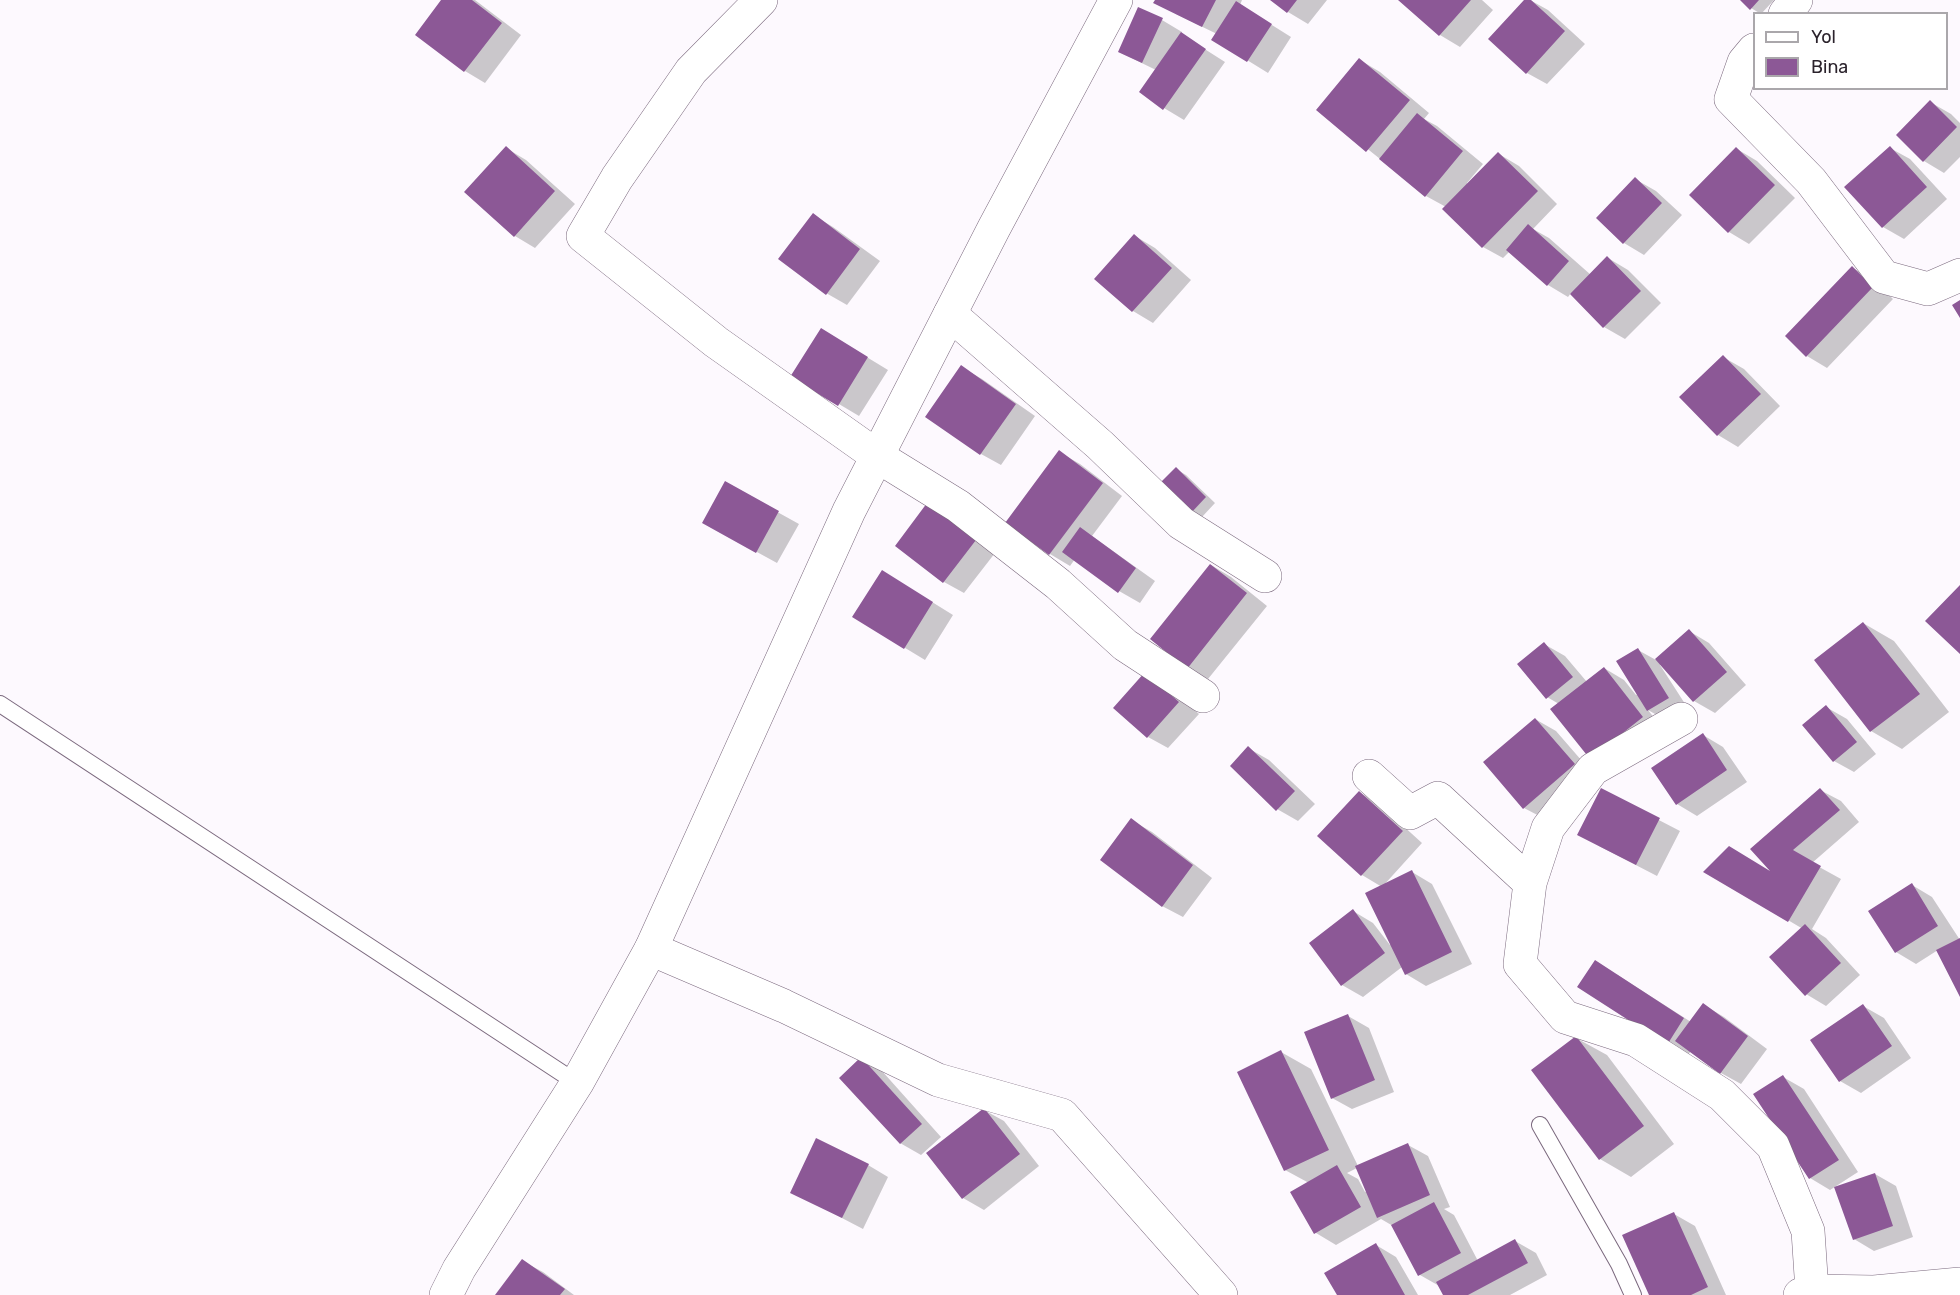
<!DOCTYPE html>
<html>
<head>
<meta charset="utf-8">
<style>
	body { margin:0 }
	#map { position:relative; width:1960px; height:1295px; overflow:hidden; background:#fdf9fe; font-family:Rubik,sans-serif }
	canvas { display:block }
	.legend { position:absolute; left:1753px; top:12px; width:195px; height:78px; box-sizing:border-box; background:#fff; border:2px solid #aaa7ab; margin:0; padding:8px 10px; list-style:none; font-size:18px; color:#2b232c }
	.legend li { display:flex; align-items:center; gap:12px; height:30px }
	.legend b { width:30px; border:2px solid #aaa7ab }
</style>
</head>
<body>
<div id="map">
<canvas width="1960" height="1295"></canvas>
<ul class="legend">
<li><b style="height:8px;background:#fff"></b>Yol</li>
<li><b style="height:16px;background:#8c5896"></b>Bina</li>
</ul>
</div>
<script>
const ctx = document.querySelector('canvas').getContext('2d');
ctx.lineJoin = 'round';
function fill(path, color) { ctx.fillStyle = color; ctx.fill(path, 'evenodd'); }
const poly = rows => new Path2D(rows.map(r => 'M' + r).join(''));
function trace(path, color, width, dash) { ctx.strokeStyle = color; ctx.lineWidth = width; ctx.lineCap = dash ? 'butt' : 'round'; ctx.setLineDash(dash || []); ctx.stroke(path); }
fill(poly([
	[443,0,475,0,521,35,485,83,465,71,417,34],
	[1157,0,1242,0,1240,5,1291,37,1268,73,1213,39,1217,34,1176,14],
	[1273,0,1327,0,1308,24,1288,12],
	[1400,0,1482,0,1493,10,1460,47,1440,35],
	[1526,0,1530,0,1548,10,1585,44,1547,84,1527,73],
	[1742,0,1774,0,1761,14,1751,8],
	[1162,20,1182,32,1181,34,1225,62,1184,120,1164,108,1156,70,1119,52],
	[1360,60,1380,72,1429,113,1424,119,1437,126,1483,164,1467,183,1468,185,1499,154,1519,166,1557,204,1533,229,1549,238,1591,275,1608,258,1628,270,1661,303,1625,339,1604,327,1571,293,1568,297,1548,285,1510,251,1503,258,1483,247,1446,207,1426,196,1318,109],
	[1930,102,1951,114,1960,123,1960,157,1944,173,1924,161],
	[506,148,526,160,575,204,535,248,515,236],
	[1890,148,1910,159,1947,199,1904,239,1883,227,1846,187],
	[1737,149,1757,161,1795,198,1749,244,1729,232],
	[1635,179,1656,191,1682,215,1644,255,1624,243],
	[813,215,833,227,880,261,847,305,826,293],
	[1135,236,1155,248,1191,280,1153,323,1133,311,1097,279],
	[1853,268,1873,280,1893,299,1827,368,1807,356],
	[842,342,888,370,859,416,792,376],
	[1723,357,1744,369,1780,406,1738,447,1718,435],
	[961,367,982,379,1035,416,1001,465,981,454,927,416],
	[1059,452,1080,464,1122,496,1092,536,1155,581,1140,603,1119,591,1075,559,1070,566,1050,554],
	[1176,469,1186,475,1215,503,1202,517,1192,511],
	[725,483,799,524,777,563,724,534],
	[948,517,995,553,964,593,944,582],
	[1211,565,1231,577,1267,606,1208,679,1187,667],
	[903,584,953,615,925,660,854,617],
	[1863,623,1894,641,1949,712,1902,749,1871,731,1816,660],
	[1689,631,1709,643,1746,685,1715,713,1694,701,1662,664,1660,665,1689,710,1669,722,1648,710,1663,729,1611,770,1559,704,1547,697,1544,644,1565,656,1587,682,1604,668,1624,680,1636,695,1638,694,1638,650,1656,660],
	[1166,685,1199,714,1168,748,1148,737],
	[1826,707,1847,719,1876,754,1854,772,1834,761],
	[1535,719,1556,731,1595,776,1545,819,1524,808],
	[1703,735,1723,747,1747,782,1697,816,1677,804],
	[1248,748,1269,760,1315,804,1298,821,1277,809],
	[1601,790,1680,831,1657,876,1599,846],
	[1820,790,1841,801,1859,822,1812,863,1841,879,1812,929,1826,938,1860,975,1826,1006,1806,994,1803,929,1705,871,1774,875],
	[1359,792,1379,804,1422,843,1383,886,1412,872,1432,884,1472,964,1426,986,1406,974,1402,967,1363,997,1342,985,1353,911,1373,923,1390,945,1391,944,1382,887,1362,875],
	[1131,820,1152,832,1212,878,1183,917,1162,906],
	[1912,885,1932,897,1960,940,1960,993,1938,950,1916,964,1896,952],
	[1616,974,1691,1022,1704,1005,1724,1017,1767,1049,1741,1084,1721,1073,1691,1051,1688,1055,1668,1043],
	[1863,1006,1884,1018,1911,1058,1861,1093,1840,1081],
	[1348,1016,1369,1028,1394,1092,1352,1109,1332,1098],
	[1576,1038,1607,1055,1674,1144,1631,1177,1600,1159],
	[1281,1052,1311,1069,1358,1166,1408,1145,1428,1156,1450,1207,1444,1209,1454,1215,1478,1261,1515,1241,1536,1253,1547,1275,1510,1295,1445,1295,1441,1287,1420,1275,1393,1226,1381,1219,1336,1245,1316,1233,1309,1183,1285,1170],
	[1357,1168,1367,1191,1365,1192,1358,1179,1347,1173],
	[861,1059,882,1071,941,1137,921,1155,900,1143],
	[1783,1077,1804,1089,1858,1172,1830,1190,1810,1178],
	[984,1110,1004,1121,1039,1166,984,1210,963,1198,928,1153],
	[868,1165,888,1177,863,1229,792,1192],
	[1875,1174,1896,1186,1913,1237,1874,1251,1854,1239],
	[1674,1214,1695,1226,1726,1295,1651,1295],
	[1376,1245,1396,1257,1418,1295,1338,1295],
	[522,1261,543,1272,574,1295,497,1295]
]), '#0003');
fill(poly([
	[441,0,472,0,502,23,464,72,415,35],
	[1155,0,1216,0,1202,27,1153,3],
	[1270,0,1297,0,1287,13],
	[1398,0,1471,0,1439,36],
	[1524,0,1531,0,1565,31,1526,74,1488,39],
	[1740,0,1759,0,1750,10],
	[1236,1,1272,24,1247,62,1211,40],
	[1138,7,1163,18,1142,63,1118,52],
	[1181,32,1206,49,1163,110,1139,92],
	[1359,58,1410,100,1366,152,1316,110],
	[1930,100,1957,127,1923,162,1896,135],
	[1417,113,1463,151,1425,197,1379,159],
	[506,146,555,191,514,237,464,192],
	[1890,146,1927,187,1882,228,1844,187],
	[1736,147,1775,185,1728,233,1689,195],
	[1498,152,1538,191,1482,248,1442,209],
	[1635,177,1662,203,1623,244,1596,218],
	[813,213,860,249,826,295,778,259],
	[1528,224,1569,261,1547,286,1506,250],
	[1134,234,1172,268,1132,312,1094,279],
	[1607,256,1641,291,1603,328,1570,294],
	[1852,266,1873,287,1806,357,1785,336],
	[1960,300,1960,318,1952,305],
	[821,328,868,357,838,406,790,377],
	[1723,355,1761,394,1717,436,1679,397],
	[961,365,1016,404,980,455,925,417],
	[1059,450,1103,483,1049,555,1005,523],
	[1176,467,1206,497,1191,513,1160,483],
	[725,481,779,511,756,553,702,523],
	[927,503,976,540,943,583,895,546],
	[1080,527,1136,568,1118,593,1062,552],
	[1210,564,1247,593,1187,669,1150,639],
	[882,570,933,602,904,649,852,617],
	[1960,585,1960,654,1925,621],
	[1863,622,1920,694,1870,732,1814,660],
	[1689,629,1727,672,1693,702,1655,659],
	[1544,642,1573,677,1546,699,1517,664],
	[1638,648,1669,698,1647,711,1616,661],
	[1604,667,1643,717,1590,759,1550,709],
	[1145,672,1179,702,1147,738,1113,708],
	[1826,705,1857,742,1833,762,1802,725],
	[1535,718,1575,764,1523,809,1483,762],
	[1703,733,1727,770,1676,805,1651,768],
	[1248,746,1295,791,1276,811,1230,766],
	[1601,788,1660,818,1636,865,1577,835],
	[1820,788,1840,810,1793,850,1821,866,1788,922,1703,872,1729,846,1770,871,1750,849],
	[1359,791,1403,831,1361,876,1317,836],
	[1131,818,1193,865,1162,907,1100,860],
	[1412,870,1452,952,1405,975,1365,893],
	[1912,883,1938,926,1895,953,1868,911],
	[1353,909,1385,953,1341,986,1309,943],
	[1805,924,1841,963,1805,996,1769,957],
	[1960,938,1960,997,1936,950],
	[1595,960,1684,1018,1667,1045,1577,987],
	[1703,1003,1748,1036,1720,1074,1675,1041],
	[1863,1004,1892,1046,1839,1082,1810,1040],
	[1348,1014,1375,1080,1331,1099,1304,1032],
	[1576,1036,1644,1126,1599,1160,1531,1070],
	[1281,1050,1329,1150,1284,1171,1237,1072],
	[861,1057,922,1124,900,1144,839,1078],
	[1783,1075,1839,1160,1809,1179,1753,1094],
	[984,1108,1020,1154,962,1199,926,1153],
	[816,1138,869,1164,842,1218,790,1193],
	[1408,1143,1430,1195,1377,1218,1355,1166],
	[1337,1165,1361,1207,1314,1234,1290,1192],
	[1875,1173,1893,1226,1853,1240,1834,1187],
	[1434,1202,1461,1253,1418,1276,1391,1225],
	[1674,1212,1708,1287,1691,1295,1649,1295,1622,1235],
	[1515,1239,1528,1263,1468,1295,1443,1295,1436,1282],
	[1376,1243,1405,1295,1337,1295,1324,1273],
	[522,1259,565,1289,560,1295,495,1295]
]), '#8c5896');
const lane = poly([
	[0,704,577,1083],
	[1540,1125,1619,1264,1633,1295]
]);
const street = poly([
	[761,0,691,71,617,178,583,236,716,342,877,456,958,506,1058,584,1125,645,1203,696],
	[1785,14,1796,0],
	[1754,50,1744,62,1731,99,1811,181,1884,277,1928,289,1960,275],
	[950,314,1100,445,1181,523,1265,576],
	[1369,776,1410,813,1438,798,1530,883,1520,964,1565,1017,1636,1040,1722,1095,1773,1146,1808,1231,1812,1291],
	[1530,883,1548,828,1593,769,1681,719],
	[651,949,784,1006,938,1080,1062,1115,1221,1295]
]);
const secondary = poly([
	[446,1295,459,1269,577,1083,651,949,849,511,994,228,1116,0],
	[1800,1295,1812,1291,1874,1292,1960,1284]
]);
trace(lane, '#7b697e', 18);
trace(street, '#7b697e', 34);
trace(secondary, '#7b697e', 34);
trace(lane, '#fff', 16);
trace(street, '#fff', 33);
trace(secondary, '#fff', 33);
</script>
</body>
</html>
